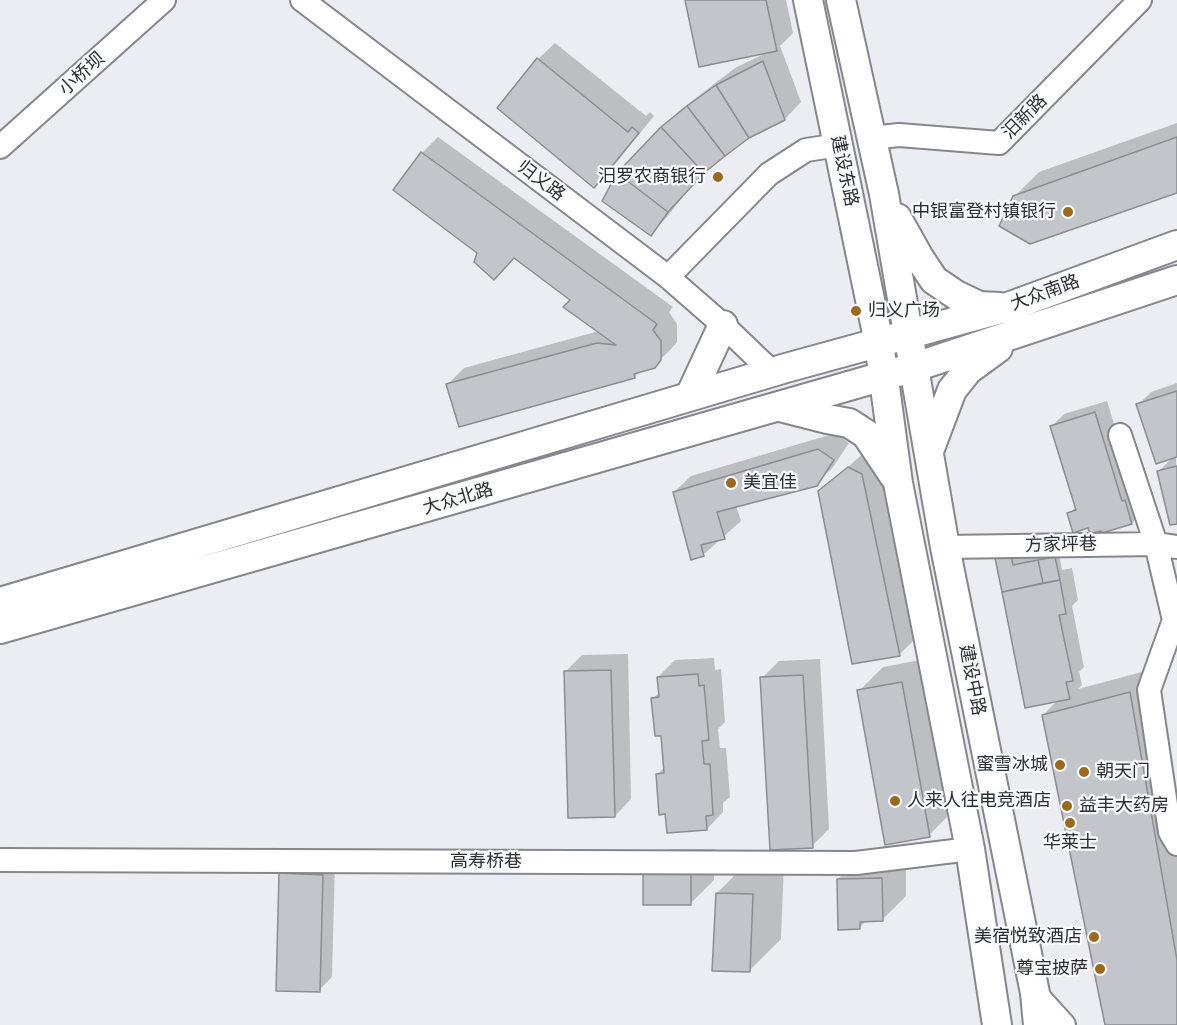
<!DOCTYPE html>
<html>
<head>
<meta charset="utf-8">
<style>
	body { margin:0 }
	canvas { display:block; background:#ebedf3 }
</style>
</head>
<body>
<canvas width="1177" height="1025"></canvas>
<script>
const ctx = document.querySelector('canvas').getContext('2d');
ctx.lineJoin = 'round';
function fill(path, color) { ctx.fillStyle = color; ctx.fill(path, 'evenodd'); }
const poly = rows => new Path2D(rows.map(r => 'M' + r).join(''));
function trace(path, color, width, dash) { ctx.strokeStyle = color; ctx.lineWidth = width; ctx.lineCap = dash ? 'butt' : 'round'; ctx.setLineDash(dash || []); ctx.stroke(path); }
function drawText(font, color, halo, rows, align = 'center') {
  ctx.font = font + ' "IBM Plex Sans","Noto Sans SC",sans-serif'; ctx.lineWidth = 4.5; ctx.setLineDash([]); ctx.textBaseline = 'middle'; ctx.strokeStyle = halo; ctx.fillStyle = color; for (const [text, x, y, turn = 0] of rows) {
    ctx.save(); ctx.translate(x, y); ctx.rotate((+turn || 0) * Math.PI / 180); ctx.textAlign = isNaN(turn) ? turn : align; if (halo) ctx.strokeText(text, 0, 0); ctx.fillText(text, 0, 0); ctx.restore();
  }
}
fill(poly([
	[686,0,786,0,793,33,780,46,801,102,785,119,748,137,704,170,667,217,651,234,662,128,680,110,735,68,766,53],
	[555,43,646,116,650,112,654,116,611,169,594,186,538,59],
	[1177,123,1177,192,1014,197,1039,172],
	[438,137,673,307,669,312,677,324,677,342,671,349,654,366,640,371,635,377,460,425,448,384,464,368,599,331,572,300,515,257,479,252,422,153],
	[1177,383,1176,455,1177,522,1159,471,1174,456,1138,405,1151,392],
	[1107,401,1134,489,1144,510,1132,523,1103,531,1069,514,1077,506,1052,426,1064,414],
	[836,433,849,443,833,467,816,484,736,506,741,521,703,555,674,492,691,476],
	[866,451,878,457,916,638,899,655,820,492],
	[1019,547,1021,558,1046,553,1059,554,1062,570,1072,568,1078,600,1072,606,1084,667,1079,672,1082,685,1078,689,1153,669,1177,803,1177,1025,1107,1025,1043,715,1059,699,1026,706,997,558],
	[628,654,631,799,615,816,565,672,582,655],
	[714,658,715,670,721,669,725,722,718,729,720,748,726,748,730,797,723,803,723,812,707,829,658,774,665,767,662,734,653,698,660,692,658,677,675,660],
	[820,659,829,829,812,846,762,678,779,661],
	[926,659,953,811,929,835,859,691,883,667],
	[669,849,715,849,714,880,690,904,645,873],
	[862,855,906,855,906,896,882,920,867,920,859,928,838,879],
	[293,861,335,863,332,977,319,990,281,874],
	[749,861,784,863,781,939,749,971,717,893]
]), '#0003');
const building = poly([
	[685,0,766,0,777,51,699,67,685,0],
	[537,58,628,132,632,127,639,133,594,188,497,108,537,58],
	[763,61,785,120,749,138,716,85,763,61],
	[716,85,749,138,725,156,687,106,716,85],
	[687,106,725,156,704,173,661,127,687,106],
	[661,127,704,173,668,212,617,173,661,127],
	[1177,137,1177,193,1030,244,999,226,1013,196,1177,137],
	[421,152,657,324,653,330,661,341,661,360,655,368,634,374,635,378,459,427,446,384,597,343,616,345,563,307,570,300,514,258,494,280,474,262,477,253,393,190,421,152],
	[617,173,668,212,651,236,602,201,617,173],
	[1177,391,1177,457,1156,464,1136,404,1177,391],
	[1095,412,1122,501,1125,500,1132,524,1102,533,1101,531,1090,534,1088,528,1073,533,1067,513,1076,510,1050,426,1095,412],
	[818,449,834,460,817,486,717,512,725,539,701,545,704,556,691,560,673,492,818,449],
	[1177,466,1177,524,1170,525,1157,471,1177,466],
	[848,467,862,474,900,656,852,664,818,491,848,467],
	[1011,555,1013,565,1038,560,1043,583,1002,592,995,558,1011,555],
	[1055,557,1060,580,1043,583,1038,560,1055,557],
	[1060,580,1066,614,1059,615,1073,681,1066,682,1070,699,1025,708,1002,592,1060,580],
	[611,670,615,817,568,818,564,671,611,670],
	[698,674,699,686,704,685,709,740,702,741,704,764,710,764,713,815,706,816,707,830,667,833,665,814,659,815,656,774,664,773,661,736,655,736,651,698,659,697,657,677,698,674],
	[803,675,813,848,770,850,760,677,803,675],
	[902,682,930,837,885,845,857,690,902,682],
	[1130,692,1177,960,1177,1025,1105,1025,1042,715,1130,692],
	[643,872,691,873,691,905,643,905,643,872],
	[279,873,323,875,320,992,276,991,279,873],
	[882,878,883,921,860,922,860,929,838,930,837,879,882,878],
	[716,893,753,894,750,972,712,971,716,893]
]);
fill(building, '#c2c5ca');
trace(building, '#8b8d92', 1.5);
const minor = poly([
	[302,0,668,277,723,325,772,372],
	[871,138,899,135,999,143,1140,0],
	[0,147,164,0],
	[668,277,769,174,806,150,839,145],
	[1120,435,1156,544,1174,620,1149,690,1170,832,1177,844],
	[945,547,1156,544,1177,547],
	[0,860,856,863,970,849],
	[1035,993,1064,1025]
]);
const major = poly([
	[808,0,879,343,898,483,970,849,997,1025],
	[841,0,884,194,945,547,1035,993,1038,1025],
	[897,218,920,259,934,280,956,295,979,306,1000,307],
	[690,396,723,325],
	[780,407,827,419,849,423,866,434,894,476],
	[929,451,952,390,968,370,998,348],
	[0,602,786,368,1008,307,1177,245],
	[0,629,915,367,1177,280]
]);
trace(minor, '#85878c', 26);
trace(major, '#85878c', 32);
trace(minor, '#fff', 22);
trace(major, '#fff', 28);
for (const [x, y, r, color] of [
	[718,177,6,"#9a691c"],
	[1068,212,6,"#9a691c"],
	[856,311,6,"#9a691c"],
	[731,483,6,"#9a691c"],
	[1060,765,6,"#9a691c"],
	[1084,772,6,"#9a691c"],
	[895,801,6,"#9a691c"],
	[1067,806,6,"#9a691c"],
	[1070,823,6,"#9a691c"],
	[1094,937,6,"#9a691c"],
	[1100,969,6,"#9a691c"]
]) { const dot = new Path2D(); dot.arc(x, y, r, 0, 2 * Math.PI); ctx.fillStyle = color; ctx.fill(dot); trace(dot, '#f8fbff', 2); }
drawText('18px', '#2c2d2f', '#f8fbff', [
	["小桥坝",82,74,-42],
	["汨新路",1025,117,-45],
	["建设东路",844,171,78],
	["归义路",541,181,37],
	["大众南路",1045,293,-20],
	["大众北路",458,499,-16],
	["方家坪巷",1061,545,-1],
	["建设中路",972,680,79],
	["高寿桥巷",486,862]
]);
drawText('18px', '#2c2d2f', '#f8fbff', [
	["汨罗农商银行",706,177],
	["中银富登村镇银行",1056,212],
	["归义广场",868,311,"left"],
	["美宜佳",743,483,"left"],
	["蜜雪冰城",1048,765],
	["朝天门",1096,772,"left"],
	["人来人往电竞酒店",907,801,"left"],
	["益丰大药房",1079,806,"left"],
	["华莱士",1070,843,"center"],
	["美宿悦致酒店",1082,937],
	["尊宝披萨",1088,969]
], 'right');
</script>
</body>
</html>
